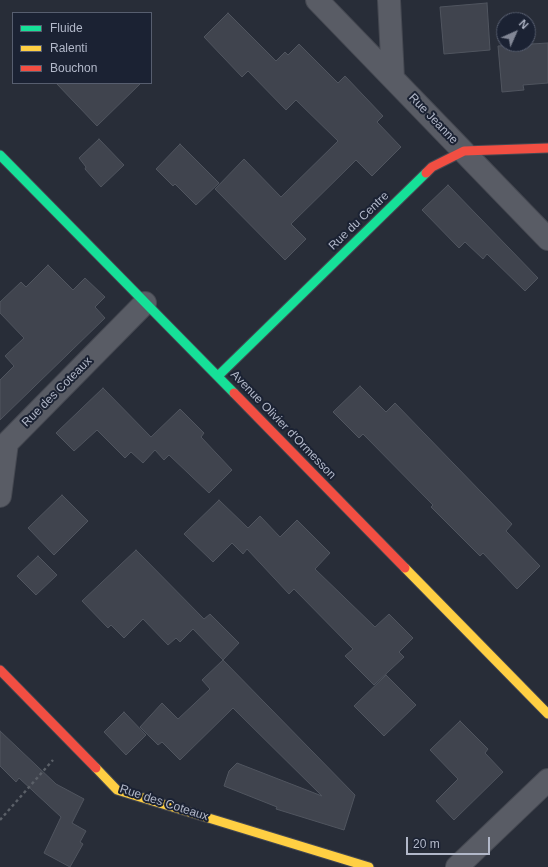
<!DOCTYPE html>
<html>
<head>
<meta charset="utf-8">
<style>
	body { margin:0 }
	#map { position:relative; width:548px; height:867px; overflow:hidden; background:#282d38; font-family:Helvetica,sans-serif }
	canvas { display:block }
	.legend { position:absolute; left:12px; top:12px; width:140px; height:72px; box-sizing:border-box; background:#1b2233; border:1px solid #575e6f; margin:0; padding:5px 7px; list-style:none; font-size:12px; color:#b2b8c9 }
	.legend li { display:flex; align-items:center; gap:8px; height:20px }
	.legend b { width:20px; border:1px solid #575e6f }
	.north { position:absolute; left:496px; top:12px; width:40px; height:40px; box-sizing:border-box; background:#1b2233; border:1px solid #575e6f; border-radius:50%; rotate:45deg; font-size:11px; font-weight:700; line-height:16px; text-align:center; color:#b2b8c9 }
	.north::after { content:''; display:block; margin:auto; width:14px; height:18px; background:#828796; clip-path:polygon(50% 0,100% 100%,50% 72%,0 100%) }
	.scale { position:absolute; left:406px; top:837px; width:84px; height:18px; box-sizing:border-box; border:2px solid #b2b8c9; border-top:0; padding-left:5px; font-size:12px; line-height:14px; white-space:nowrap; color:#b2b8c9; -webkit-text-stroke:3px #1b2233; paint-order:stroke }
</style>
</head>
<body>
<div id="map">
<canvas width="548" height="867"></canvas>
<ul class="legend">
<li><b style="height:5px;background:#16e098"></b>Fluide</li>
<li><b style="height:5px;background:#ffcf43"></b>Ralenti</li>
<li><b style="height:5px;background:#f24e42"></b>Bouchon</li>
</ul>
<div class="north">N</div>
<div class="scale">20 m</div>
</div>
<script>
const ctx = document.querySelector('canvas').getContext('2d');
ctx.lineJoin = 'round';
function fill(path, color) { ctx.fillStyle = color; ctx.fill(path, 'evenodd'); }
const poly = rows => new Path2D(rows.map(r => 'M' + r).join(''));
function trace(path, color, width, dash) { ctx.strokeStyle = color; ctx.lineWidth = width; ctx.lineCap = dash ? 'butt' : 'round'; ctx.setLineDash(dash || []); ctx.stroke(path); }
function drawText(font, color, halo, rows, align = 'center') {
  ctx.font = font + ' Helvetica,sans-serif'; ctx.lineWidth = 4; ctx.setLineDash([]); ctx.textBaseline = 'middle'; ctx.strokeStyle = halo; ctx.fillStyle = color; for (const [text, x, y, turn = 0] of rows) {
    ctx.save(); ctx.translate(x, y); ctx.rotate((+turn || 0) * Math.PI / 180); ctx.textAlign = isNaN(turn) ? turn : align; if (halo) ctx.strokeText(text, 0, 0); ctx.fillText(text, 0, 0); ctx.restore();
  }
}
const building = poly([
	[487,3,490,50,444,54,440,7,487,3],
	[228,13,276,61,285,52,288,55,299,44,338,83,345,76,383,116,377,122,401,147,372,176,356,160,350,166,291,224,306,239,285,260,215,189,244,159,281,197,338,141,296,100,286,110,248,71,242,77,204,37,228,13],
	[548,43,548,83,523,85,524,90,502,92,498,46,548,43],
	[56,83,141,83,97,126,56,83],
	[99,139,124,165,101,187,85,169,86,167,79,158,99,139],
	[180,144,219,183,196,205,175,184,173,186,156,169,180,144],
	[448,185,538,278,525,291,487,254,483,259,465,242,459,248,422,210,448,185],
	[48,265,73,290,85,278,105,297,95,307,105,318,0,420,0,380,14,366,5,356,24,338,0,313,0,302,21,282,26,287,48,265],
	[360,386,386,412,395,403,512,524,506,531,540,566,517,589,483,553,480,556,431,507,433,505,363,434,359,438,333,412,360,386],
	[103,388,151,437,180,409,204,433,201,437,232,470,209,493,169,455,164,460,155,450,143,463,131,452,125,458,97,430,74,451,56,433,103,388],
	[62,495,88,521,54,555,28,528,62,495],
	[219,500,248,528,260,516,280,537,297,520,330,553,315,569,375,627,389,614,413,638,399,652,404,657,374,685,345,656,353,649,294,589,289,594,247,549,243,554,232,543,213,562,184,534,219,500],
	[136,550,204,619,210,614,239,643,223,660,193,629,180,642,176,638,168,645,143,619,124,638,111,625,108,628,82,601,136,550],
	[38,556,57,575,36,595,17,576,38,556],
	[223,660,355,795,344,830,276,809,277,807,224,786,229,771,237,763,322,796,233,708,180,760,162,742,158,745,140,727,162,703,178,719,210,689,202,680,223,660],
	[386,675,416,705,384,736,354,706,386,675],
	[124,712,146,735,126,755,104,732,124,712],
	[460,721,488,749,485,753,503,772,454,820,436,801,458,779,430,750,460,721],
	[0,731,56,784,84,799,72,823,86,831,80,842,83,844,70,867,44,853,61,817,19,778,16,782,0,766,0,731]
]);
fill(building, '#40444e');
trace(building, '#50555f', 1);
const street = poly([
	[317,0,548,239],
	[389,0,393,78],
	[0,496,7,443,145,303],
	[457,867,548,780]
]);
const fast = poly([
	[0,155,234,393],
	[218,376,426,173]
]);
const slow = poly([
	[405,568,548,714],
	[96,768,117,790,369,867]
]);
const jam = poly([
	[426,173,432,167,464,151,548,148],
	[234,393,405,568],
	[0,670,96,768]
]);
trace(street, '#454851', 24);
trace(fast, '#454851', 11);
trace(slow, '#454851', 11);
trace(jam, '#454851', 11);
trace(poly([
	[0,820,53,760]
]), '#5b6068', 2.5, [3, 3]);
trace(street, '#595c65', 22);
trace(fast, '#16e098', 9);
trace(slow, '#ffcf43', 9);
trace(jam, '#f24e42', 9);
drawText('12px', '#b2b8c9', '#1b2233', [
	["Rue Jeanne",433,119,46],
	["Rue du Centre",359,221,-44],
	["Rue des Coteaux",57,392,-45],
	["Avenue Olivier d'Ormesson",283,425,46],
	["Rue des Coteaux",164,803,18]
]);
</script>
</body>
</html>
